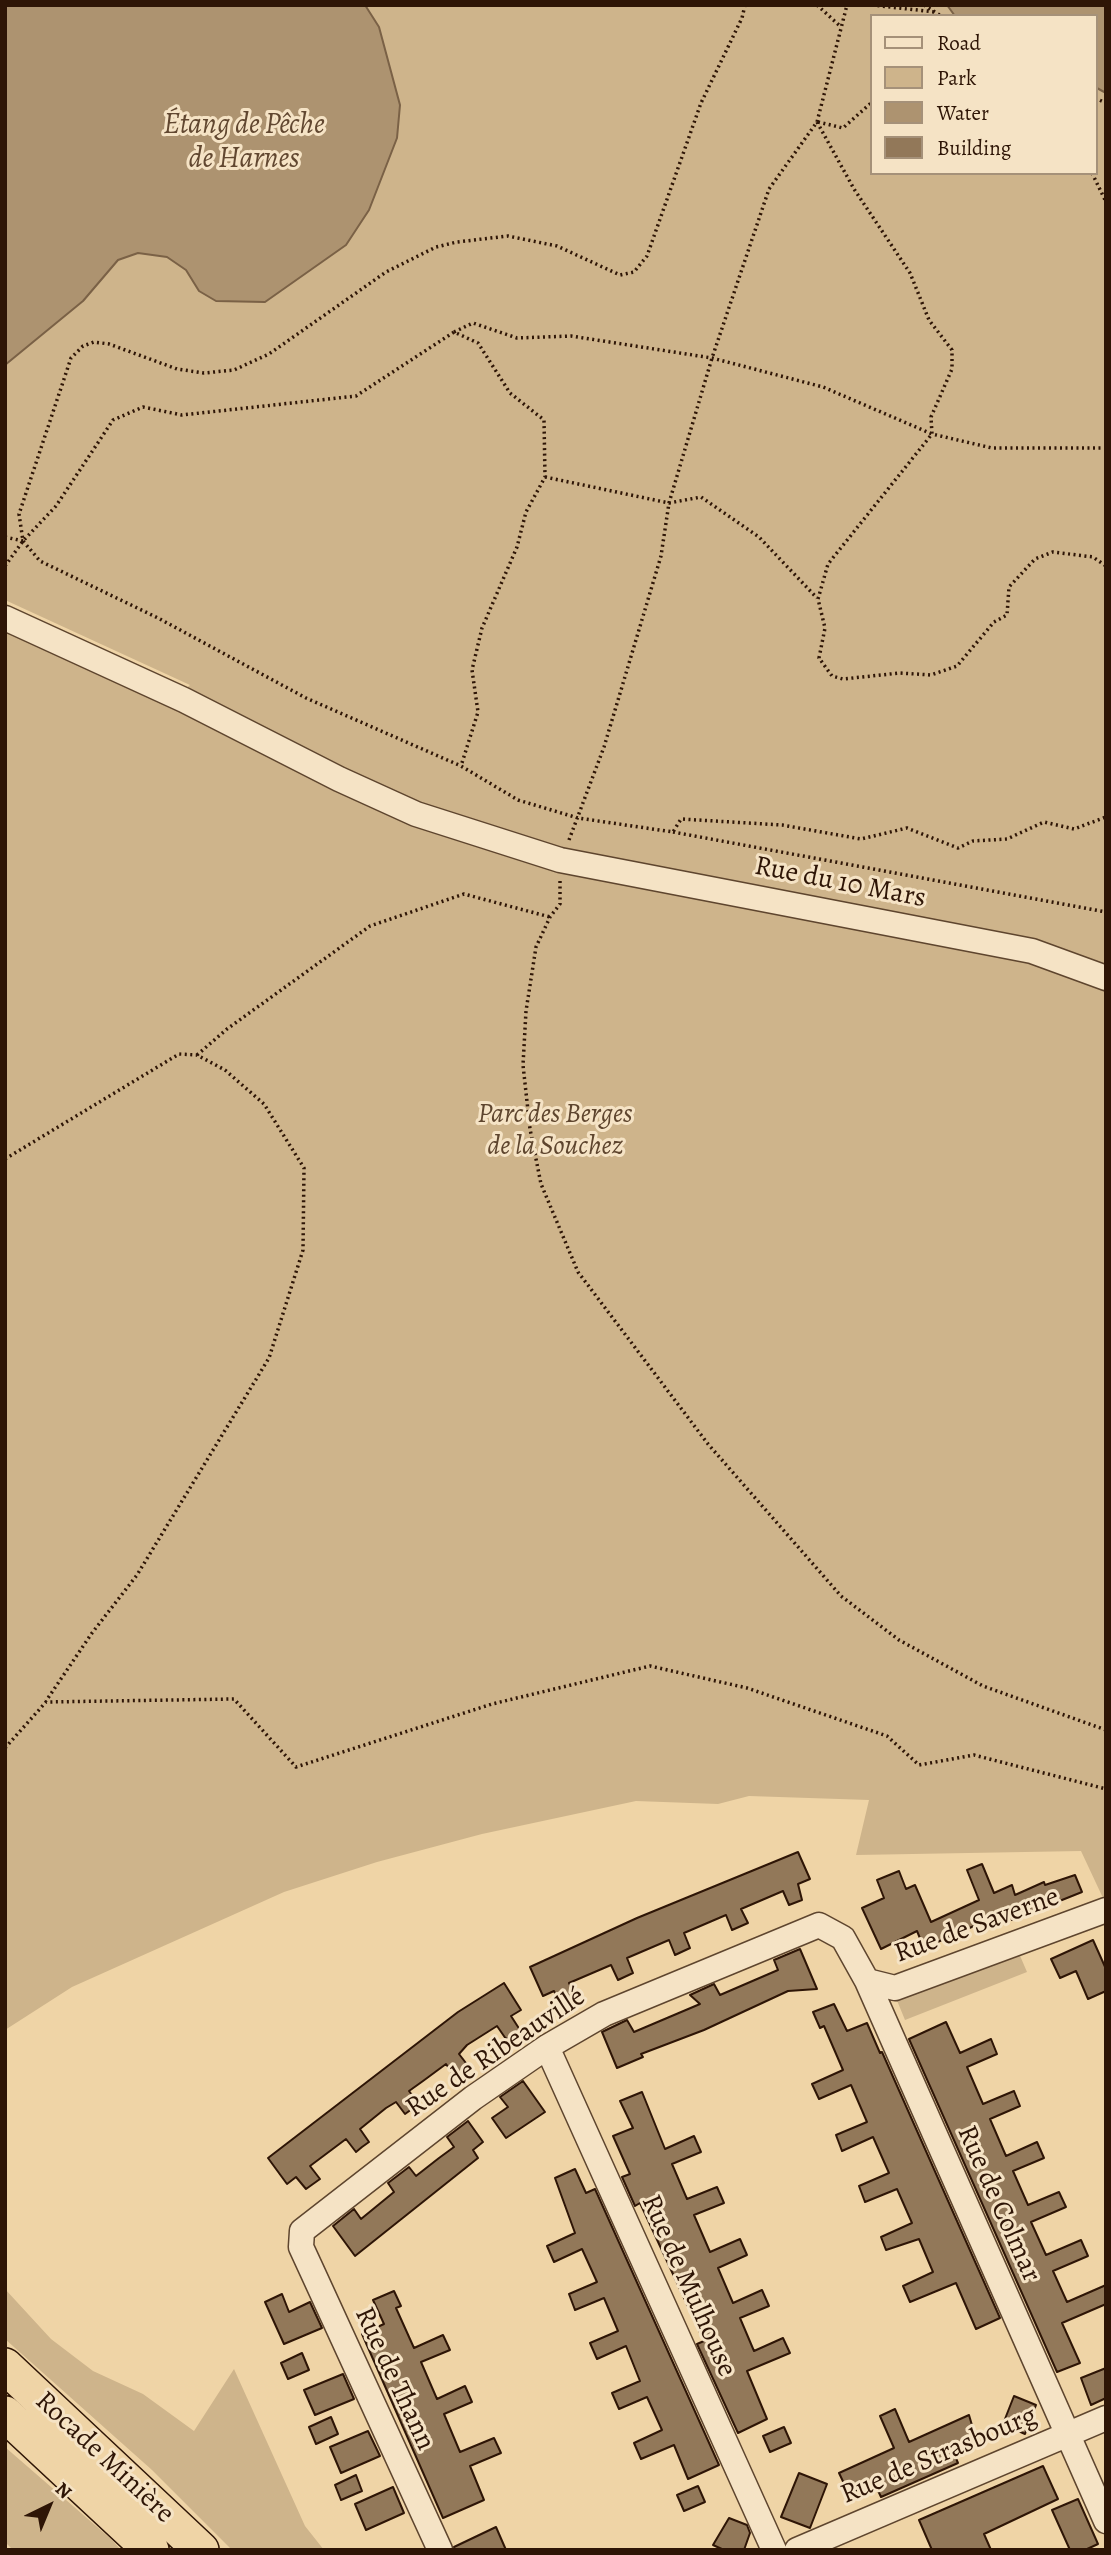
<!DOCTYPE html>
<html>
<head>
<meta charset="utf-8">
<style>
	body { margin:0 }
	#map { position:relative; width:1111px; height:2555px; overflow:hidden; background:#efd4a6; font-family:Alegreya,serif }
	canvas { display:block }
	.frame { position:absolute; inset:0; border:7px solid #2e1506; pointer-events:none }
	.legend { position:absolute; left:870px; top:14px; width:228px; height:161px; box-sizing:border-box; background:#f5e3c5; border:2px solid #a59179; margin:0; padding:9px 12px; list-style:none; font-size:21px; color:#2e1506 }
	.legend li { display:flex; align-items:center; gap:14px; height:35px }
	.legend b { width:35px; border:2px solid #a59179 }
	.north { position:absolute; left:14px; top:2471px; width:70px; height:70px; -webkit-text-stroke:5px #f5e3c5; paint-order:stroke; rotate:43deg; font-size:19px; font-weight:700; line-height:28px; text-align:center; color:#2e1506 }
	.north::after { content:''; display:block; margin:auto; width:24px; height:32px; background:#2e1506; clip-path:polygon(50% 0,100% 100%,50% 72%,0 100%) }
</style>
</head>
<body>
<div id="map">
<canvas width="1111" height="2555"></canvas>
<div class="frame"></div>
<ul class="legend">
<li><b style="height:9px;background:#f5e3c5"></b>Road</li>
<li><b style="height:19px;background:#ceb48b"></b>Park</li>
<li><b style="height:19px;background:#ad9370"></b>Water</li>
<li><b style="height:19px;background:#927859"></b>Building</li>
</ul>
<div class="north">N</div>
</div>
<script>
const ctx = document.querySelector('canvas').getContext('2d');
ctx.lineJoin = 'round';
function fill(path, color) { ctx.fillStyle = color; ctx.fill(path, 'evenodd'); }
const poly = rows => new Path2D(rows.map(r => 'M' + r).join(''));
function trace(path, color, width, dash) { ctx.strokeStyle = color; ctx.lineWidth = width; ctx.lineCap = dash ? 'butt' : 'round'; ctx.setLineDash(dash || []); ctx.stroke(path); }
function drawText(font, color, halo, rows, align = 'center') {
  ctx.font = font + ' Alegreya,serif'; ctx.lineWidth = 6; ctx.setLineDash([]); ctx.textBaseline = 'middle'; ctx.strokeStyle = halo; ctx.fillStyle = color; for (const [text, x, y, turn = 0] of rows) {
    ctx.save(); ctx.translate(x, y); ctx.rotate((+turn || 0) * Math.PI / 180); ctx.textAlign = isNaN(turn) ? turn : align; if (halo) ctx.strokeText(text, 0, 0); ctx.fillText(text, 0, 0); ctx.restore();
  }
}
fill(poly([
	[5,5,1106,5,1106,1897,1103,1898,1081,1851,856,1855,869,1800,749,1796,718,1804,636,1801,482,1834,377,1862,284,1892,72,1987,5,2030,5,626,171,702,190,685,5,600],
	[871,16,1095,16,1095,173,871,173],
	[1018,1951,1027,1972,905,2020,896,1998],
	[5,2289,51,2339,93,2371,143,2394,194,2431,234,2369,305,2526,324,2550,232,2550,152,2470,5,2339],
	[5,2447,111,2539,121,2550,13,2550,5,2542]
]), '#ceb48b');
const water = poly([
	[5,5,365,5,379,27,400,105,397,138,369,210,346,245,265,302,216,301,199,291,186,270,167,257,138,253,118,260,83,301,5,365,5,5],
	[947,5,1106,5,1106,93,1095,87,1095,16,955,16,947,5]
]);
fill(water, '#ad9370');
trace(water, '#7a6146', 2);
const building = poly([
	[798,1852,810,1879,798,1884,802,1900,789,1905,783,1891,741,1909,748,1923,732,1930,726,1915,684,1933,690,1948,675,1955,669,1940,627,1958,633,1973,618,1980,611,1965,569,1983,576,1998,561,2005,554,1991,543,1996,530,1967,637,1918,798,1852],
	[982,1864,994,1893,1012,1885,1015,1895,1044,1882,1045,1885,1075,1875,1082,1892,1012,1920,1008,1911,924,1948,917,1931,881,1949,862,1908,884,1898,877,1880,899,1871,906,1889,915,1885,931,1922,979,1900,967,1870,982,1864],
	[1093,1940,1106,1969,1106,1991,1088,1999,1076,1971,1060,1978,1051,1959,1093,1940],
	[800,1949,817,1989,788,1991,704,2030,641,2054,643,2057,617,2068,602,2032,627,2020,634,2032,700,2004,690,1995,714,1984,720,1995,778,1970,774,1960,800,1949],
	[504,1983,521,2010,511,2016,520,2030,506,2039,497,2026,467,2045,459,2054,469,2067,455,2077,446,2064,423,2081,409,2091,419,2104,405,2114,396,2102,386,2108,360,2129,369,2142,362,2147,356,2152,346,2139,310,2166,320,2179,306,2189,296,2177,287,2184,268,2158,458,2012,504,1983],
	[834,2004,847,2031,867,2023,880,2053,882,2052,1000,2318,976,2329,956,2283,910,2302,903,2286,933,2272,919,2239,886,2250,881,2237,912,2223,897,2189,865,2202,859,2186,889,2173,873,2137,842,2151,836,2135,867,2122,851,2085,819,2099,812,2084,843,2070,824,2026,820,2028,813,2012,834,2004],
	[946,2022,960,2053,991,2039,997,2054,967,2067,983,2104,1014,2091,1020,2106,990,2119,1006,2156,1037,2142,1044,2158,1013,2171,1028,2205,1059,2192,1066,2207,1031,2222,1046,2255,1081,2240,1088,2256,1053,2271,1067,2302,1106,2285,1106,2304,1062,2323,1080,2363,1057,2372,909,2039,946,2022],
	[523,2081,545,2112,506,2138,492,2118,508,2107,500,2097,523,2081],
	[642,2092,665,2149,694,2136,701,2152,672,2164,687,2199,717,2187,721,2196,724,2203,694,2215,710,2252,740,2239,747,2255,718,2268,733,2303,762,2290,769,2306,740,2318,754,2351,783,2338,790,2353,747,2371,767,2419,738,2433,697,2344,704,2341,640,2203,635,2206,622,2177,630,2174,613,2136,633,2128,620,2101,642,2092],
	[468,2121,483,2142,473,2150,478,2158,355,2256,333,2226,354,2209,361,2219,394,2192,388,2183,409,2167,416,2176,439,2158,454,2147,447,2137,468,2121],
	[575,2169,586,2193,595,2189,719,2465,688,2479,674,2445,641,2459,634,2443,662,2430,647,2397,619,2409,612,2393,640,2381,626,2346,597,2359,590,2343,618,2331,604,2298,575,2310,569,2294,597,2282,582,2249,554,2262,547,2246,575,2233,555,2178,575,2169],
	[394,2291,401,2306,396,2308,414,2348,443,2335,450,2350,421,2362,437,2399,465,2386,472,2402,444,2414,460,2452,494,2438,501,2453,470,2466,484,2500,443,2518,362,2334,384,2324,373,2300,394,2291],
	[282,2294,289,2312,310,2302,322,2328,284,2344,265,2302,282,2294],
	[302,2353,309,2370,288,2379,281,2363,302,2353],
	[1106,2368,1106,2398,1091,2405,1081,2378,1106,2368],
	[343,2374,354,2399,315,2415,304,2390,343,2374],
	[1014,2396,1036,2405,1025,2434,1003,2424,1014,2396],
	[895,2409,909,2442,969,2415,976,2439,952,2449,958,2463,881,2497,874,2482,849,2494,839,2473,894,2448,880,2416,895,2409],
	[331,2417,338,2434,316,2444,309,2427,331,2417],
	[784,2427,791,2443,770,2452,763,2436,784,2427],
	[368,2431,380,2456,341,2473,330,2447,368,2431],
	[1043,2466,1058,2499,984,2534,991,2550,932,2550,919,2520,1043,2466],
	[799,2473,827,2484,810,2528,781,2517,799,2473],
	[356,2475,362,2491,341,2500,335,2485,356,2475],
	[698,2486,705,2502,684,2511,677,2495,698,2486],
	[393,2487,404,2513,366,2530,355,2504,393,2487],
	[1078,2499,1098,2544,1085,2550,1070,2550,1052,2510,1078,2499],
	[729,2518,747,2525,750,2533,744,2550,724,2550,713,2545,729,2518],
	[496,2527,506,2550,455,2550,454,2547,496,2527]
]);
fill(building, '#927859');
trace(building, '#2e1506', 2);
const minor = poly([
	[5,618,184,700,339,779,416,814,560,860,1032,951,1106,978],
	[867,1981,895,1988,1106,1910],
	[547,2047,774,2550],
	[440,2550,313,2273,301,2247,302,2231,473,2098,547,2047,604,2014,819,1925,843,1938,867,1981,1106,2521],
	[797,2550,1106,2418]
]);
const highway = poly([
	[5,2366,201,2550],
	[5,2414,151,2550]
]);
trace(minor, '#5e452e', 27);
trace(highway, '#2e1506', 38);
trace(poly([
	[745,5,742,18,701,103,647,256,634,272,620,275,557,246,508,236,457,242,436,247,386,272,269,354,234,370,204,373,177,369,109,344,94,342,83,346,71,358,19,514,23,541,40,561,158,618,306,698,461,766,518,800,578,818,673,832,681,819,782,825,861,839,907,828,958,848,973,841,1007,839,1044,822,1074,829,1106,817],
	[817,5,840,26],
	[872,5,935,12],
	[924,5,941,16],
	[1095,98,1106,103],
	[817,122,854,189,910,273,929,320,952,350,952,369,931,417,932,434,992,448,1106,448],
	[818,122,843,128,871,103],
	[1092,173,1106,202],
	[454,332,473,323,517,338,571,336,712,358,823,387,932,434,828,564,818,599,825,628,819,658,832,676,843,679,900,673,931,675,957,666,994,622,1007,615,1009,587,1035,559,1053,552,1093,557,1106,566],
	[545,477,669,503,701,497,759,537,817,598],
	[5,537,23,541],
	[5,566,23,541,56,506,113,420,143,407,182,415,356,396,454,332,478,343,510,393,544,420,545,477,526,512,517,547,482,628,472,670,478,712,461,766],
	[673,832,1106,912],
	[569,840,604,747,661,556,669,503,712,358,769,189,817,122,847,5],
	[560,881,560,904,550,917,536,947,526,1011,523,1065,530,1129,541,1184,578,1272,708,1444,841,1596,899,1640,983,1686,1106,1730],
	[197,1055,227,1029,370,926,464,894,550,917],
	[5,1159,179,1054,197,1055,225,1070,264,1104,304,1168,303,1250,269,1358,137,1575,92,1633,46,1701],
	[5,1748,46,1702,234,1699,296,1767,492,1704,650,1666,747,1688,887,1736,919,1765,974,1755,1106,1789]
]), '#2e1506', 3.5, [2, 3.5]);
trace(minor, '#f5e3c5', 24);
trace(highway, '#efd4a6', 35);
drawText('28px', '#2e1506', '#f5e3c5', [
	["Rue du 10 Mars",840,883,11],
	["Rue de Saverne",977,1926,-20],
	["Rue de Ribeauvillé",496,2053,-34],
	["Rue de Colmar",998,2204,66],
	["Rue de Mulhouse",688,2286,66],
	["Rue de Thann",394,2379,65],
	["Rue de Strasbourg",939,2456,-23],
	["Rocade Minière",104,2458,43]
]);
drawText('italic 28px', '#5e452e', '#f5e3c5', [
	["Parc des Berges",555,1115],
	["de la Souchez",555,1147]
]);
drawText('italic 30px', '#614730', '#f5e3c5', [
	["Étang de Pêche",244,126],
	["de Harnes",244,160]
]);
</script>
</body>
</html>
